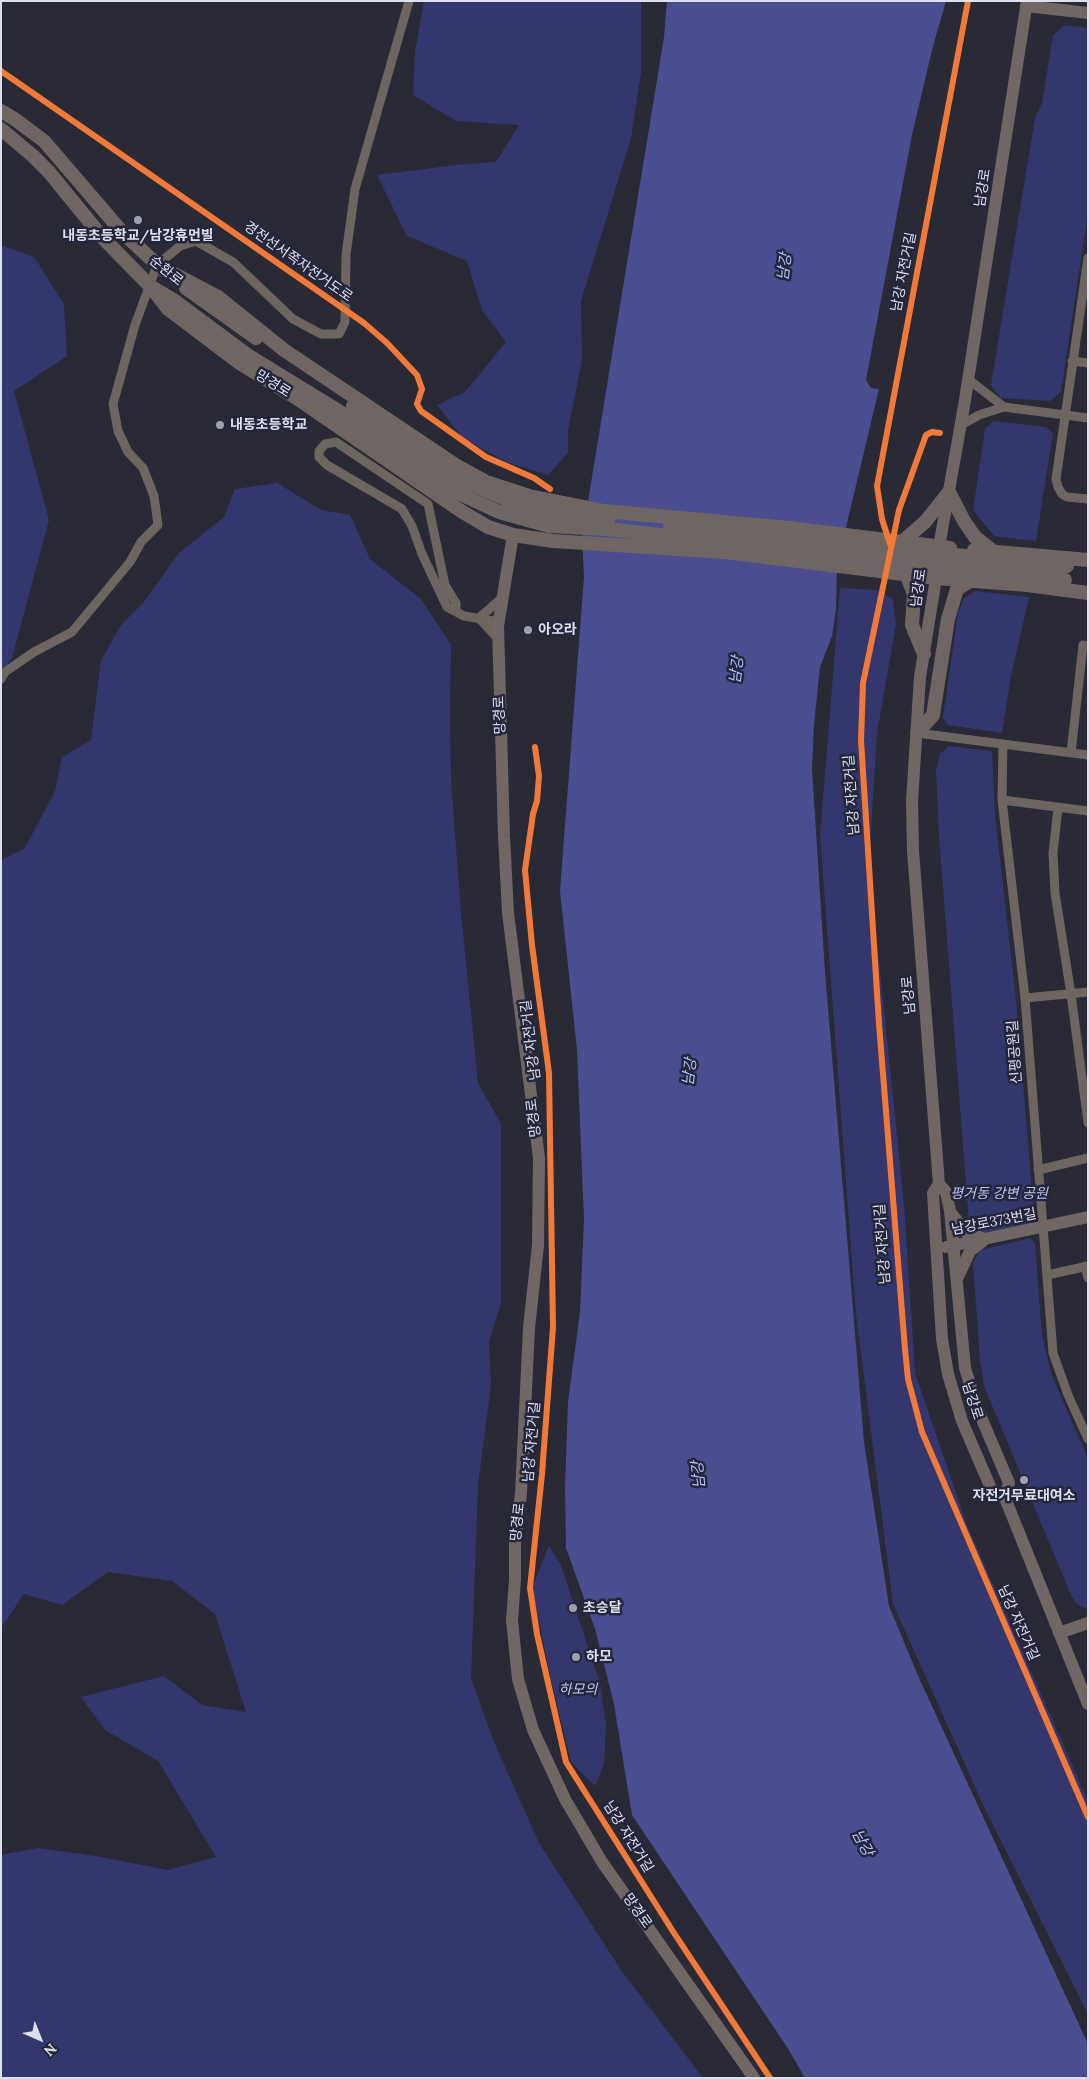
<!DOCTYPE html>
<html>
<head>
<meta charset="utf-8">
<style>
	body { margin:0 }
	#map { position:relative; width:1089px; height:2079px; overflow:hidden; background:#292a36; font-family:Lora,serif }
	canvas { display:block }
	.frame { position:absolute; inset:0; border:2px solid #dee0ee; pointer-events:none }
	.north { position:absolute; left:15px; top:2014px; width:50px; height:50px; -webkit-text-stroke:4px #24263b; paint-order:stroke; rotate:136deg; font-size:14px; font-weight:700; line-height:20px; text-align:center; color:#dee0ee }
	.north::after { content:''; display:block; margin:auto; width:18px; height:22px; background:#dee0ee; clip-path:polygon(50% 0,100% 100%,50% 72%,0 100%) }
</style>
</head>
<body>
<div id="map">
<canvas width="1089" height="2079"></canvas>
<div class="frame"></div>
<div class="north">N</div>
</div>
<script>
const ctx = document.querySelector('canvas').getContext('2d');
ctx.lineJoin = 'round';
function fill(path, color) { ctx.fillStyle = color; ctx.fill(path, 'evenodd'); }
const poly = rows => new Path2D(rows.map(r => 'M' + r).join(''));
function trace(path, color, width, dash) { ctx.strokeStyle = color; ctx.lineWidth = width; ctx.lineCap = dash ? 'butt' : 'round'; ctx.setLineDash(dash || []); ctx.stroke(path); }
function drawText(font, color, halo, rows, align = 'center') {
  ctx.font = font + ' Lora,"Noto Sans KR",serif'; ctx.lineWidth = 5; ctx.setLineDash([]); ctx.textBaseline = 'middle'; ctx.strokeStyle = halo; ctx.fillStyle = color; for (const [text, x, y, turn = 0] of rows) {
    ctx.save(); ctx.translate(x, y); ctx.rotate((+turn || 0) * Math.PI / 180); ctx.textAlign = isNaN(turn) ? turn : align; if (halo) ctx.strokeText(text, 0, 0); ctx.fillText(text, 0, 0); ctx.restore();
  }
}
fill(poly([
	[424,1,641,1,641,73,631,138,581,301,582,360,568,431,568,453,548,475,506,462,462,437,437,405,465,392,506,342,482,310,467,261,407,236,377,175,456,165,496,162,519,125,456,121,413,95,415,52],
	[1065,25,1088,28,1088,213,1061,392,1050,401,1000,398,991,385,1035,118,1042,103,1053,35],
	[1,245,34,257,64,304,67,356,14,391,49,520,12,658,1,673],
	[994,421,1046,427,1053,433,1036,541,994,536,973,510,985,429],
	[277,483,321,510,350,515,370,559,421,599,451,645,450,717,451,780,461,913,478,1083,501,1124,501,1303,489,1341,491,1385,478,1485,471,1678,494,1742,539,1843,621,1970,703,2078,1,2078,1,1855,38,1848,95,1856,168,1870,216,1857,158,1761,105,1730,81,1697,164,1676,202,1705,246,1712,215,1614,172,1581,108,1572,62,1605,24,1594,1,1628,1,860,25,848,55,791,62,757,91,740,101,661,121,625,144,602,179,553,224,517,235,489],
	[840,588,877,590,893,599,896,624,877,733,869,865,904,1204,915,1373,967,1525,1088,1801,1088,2014,985,1809,893,1604,856,1314,820,836],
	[975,591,1029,597,1011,676,1002,733,947,725,943,717,958,613,964,598],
	[949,746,992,751,995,814,1016,1000,1034,1215,1029,1224,982,1233,969,1222,939,836,936,770,940,754],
	[1030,1238,1035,1243,1042,1336,1051,1373,1088,1459,1088,1610,1077,1604,1071,1595,984,1386,980,1360,973,1262,981,1250],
	[549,1546,561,1565,600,1683,606,1725,604,1764,595,1786,571,1762,550,1675,532,1588]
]), '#34376d');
fill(poly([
	[667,1,946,1,932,50,912,135,866,380,871,388,879,389,837,565,836,609,832,636,820,667,814,724,812,769,825,972,864,1442,889,1606,919,1678,1088,2044,1088,2078,805,2078,787,2047,632,1815,614,1704,595,1629,566,1548,565,1488,568,1402,580,1312,584,1219,577,1050,560,891,584,577,582,538,664,37]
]), '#4a4d8f');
trace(poly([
	[1088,258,1056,479,1058,487,1062,494,1067,497,1088,499],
	[1072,361,1088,363],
	[968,379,1004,407],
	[961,425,979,415,1004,407,1088,418],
	[456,611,456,603,445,585,428,504,336,442,325,444,319,451,319,457,327,465,402,509,412,526,422,554,447,607,464,616,499,622],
	[498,639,479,618,502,598],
	[1,679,5,672,34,652,72,632,130,562,141,542,158,525,154,496,143,468,128,452,118,431,113,404,135,325,157,265,180,246,196,241,233,262,293,319,321,334,339,334,345,322,346,255,355,189,409,1],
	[917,733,1088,755],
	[1003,744,1002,800,1025,998,1053,1353,1068,1395,1088,1439],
	[1071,753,1083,645,1088,646],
	[1002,800,1088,811],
	[1058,808,1053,853,1055,893,1071,994,1088,1123],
	[1025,998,1088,992],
	[1038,1170,1088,1158],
	[1085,1266,1088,1278],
	[1047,1275,1088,1266]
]), '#6d6560', 9);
trace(poly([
	[1027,1,964,406,939,547,936,578,920,677,912,801,913,851,939,1184,946,1192,950,1211,965,1368,978,1410,1009,1483,1005,1498,1088,1704],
	[1026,6,1088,13],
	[513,535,498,626,504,836,508,913,539,1158,538,1245,529,1328,521,1493,515,1544,515,1580,512,1620,518,1679,533,1730,565,1799,602,1862,754,2078],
	[939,1184,933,1193,942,1339,948,1374,962,1421,992,1491,1005,1498],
	[951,1213,967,1233,982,1238],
	[946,1247,1088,1217],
	[958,1277,970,1251,983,1241],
	[1059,1633,1088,1623]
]), '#706664', 12);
trace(poly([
	[1,111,16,120,44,141,123,233,163,270],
	[1,129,33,156,49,172,102,237,150,286,175,301,249,356,345,415],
	[157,265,218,297,284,350,457,466,486,482,529,496,604,511,789,528,950,548],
	[150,286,168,309,238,362,298,399,461,511,488,527,513,535,553,541,725,552,936,578,1027,585,1088,593],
	[186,288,256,338],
	[903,541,925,522,949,492,964,521,975,537,994,552],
	[974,550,1088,560],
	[906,574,914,594,912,625,924,654],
	[917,733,933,715,948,619,957,589,970,581]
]), '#6f6663', 14);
trace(poly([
	[353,406,459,478,512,502,567,516,608,520],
	[345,415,456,492,499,512,549,526,607,529,1065,580],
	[670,527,1067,566]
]), '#6f6663', 14);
trace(poly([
	[1,71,364,323,387,343,417,375,422,389,417,404,421,411,486,457,534,478,550,489],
	[940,433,932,432,926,435,899,510,863,683,861,740,879,1024,905,1349,908,1379,922,1432,1088,1817],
	[890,544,882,519,877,486,968,1],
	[535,747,539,776,537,801,533,814,525,870,532,945,549,1073,553,1327,542,1474,530,1588,537,1634,566,1762,674,1933,770,2078]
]), '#f17a3a', 6);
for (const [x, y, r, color] of [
	[138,220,5,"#9fa0ae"],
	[220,425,5,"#9fa0ae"],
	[528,630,5,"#9fa0ae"],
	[1024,1480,5,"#9fa0ae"],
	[573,1608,5,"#9fa0ae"],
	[576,1657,5,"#9fa0ae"]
]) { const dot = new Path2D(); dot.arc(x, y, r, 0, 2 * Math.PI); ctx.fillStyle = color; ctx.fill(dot); trace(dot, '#24263b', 2); }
drawText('14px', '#dee0ee', '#24263b', [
	["남강로",983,188,-81],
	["경전선서쪽자전거도로",298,262,35],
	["순환로",166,271,39],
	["남강 자전거길",904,272,-79],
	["망경로",273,384,32],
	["남강로",919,588,-82],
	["망경로",500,715,-92],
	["남강 자전거길",852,795,-94],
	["남강로",909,995,-95],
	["남강 자전거길",531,1040,-97],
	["신평공원길",1015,1052,-94],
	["망경로",534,1118,-97],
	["남강로373번길",994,1222,-11],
	["남강 자전거길",883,1244,-94],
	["남강로",972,1401,72],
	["남강 자전거길",532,1442,-85],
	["망경로",518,1522,-84],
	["남강 자전거길",1018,1623,66],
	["남강 자전거길",628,1837,58],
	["망경로",637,1911,55]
]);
drawText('bold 14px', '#dee0ee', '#24263b', [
	["내동초등학교/남강휴먼빌",138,236,"center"],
	["내동초등학교",230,425],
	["아오라",538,630],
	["자전거무료대여소",1024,1496,"center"],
	["초승달",583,1608],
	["하모",586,1657]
], 'left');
drawText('italic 14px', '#bfc5ee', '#24263b', [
	["평거동 강변 공원",999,1194],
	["하모의",578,1690]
]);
drawText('italic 15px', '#b8c0fd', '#24263b', [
	["남강",785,267,-83],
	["남강",737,670,-83],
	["남강",690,1072,-83],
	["남강",699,1475,-95],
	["남강",862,1843,62]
]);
</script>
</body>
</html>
